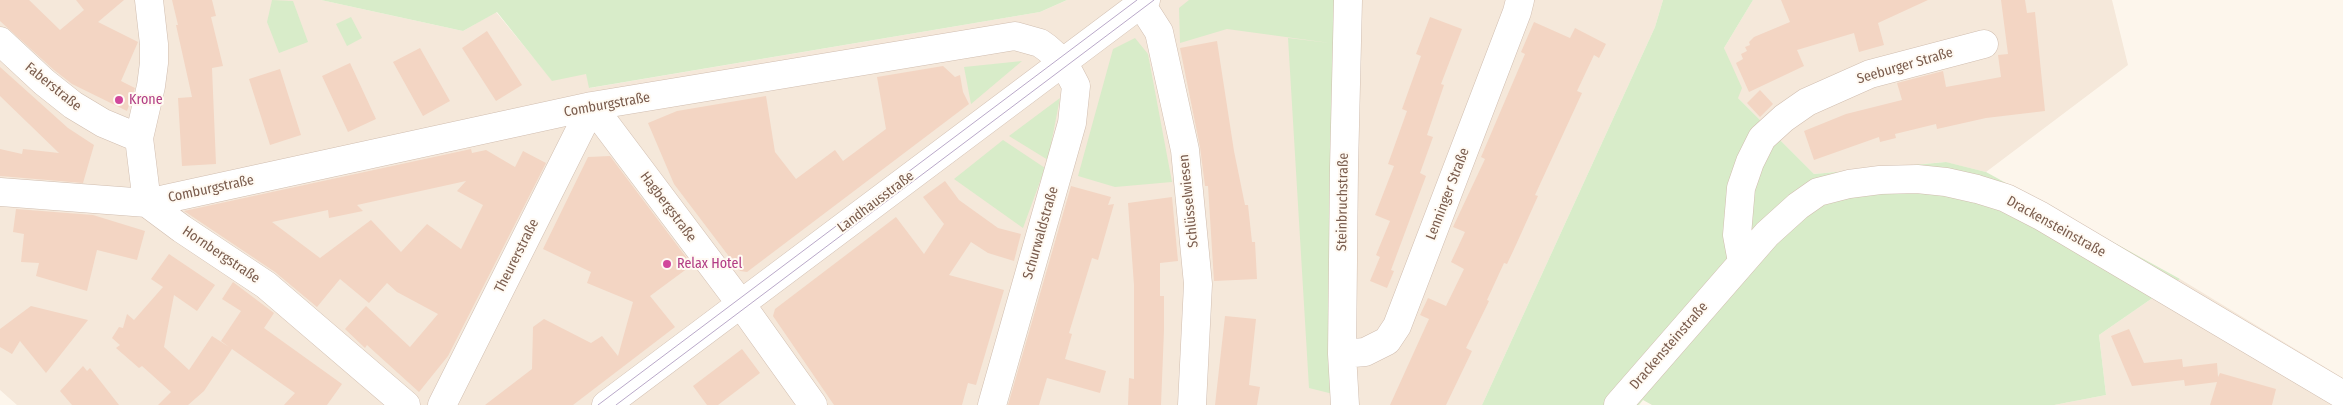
<!DOCTYPE html>
<html>
<head>
<meta charset="utf-8">
<style>
	body { margin:0 }
	canvas { display:block; background:#fdf6ec }
</style>
</head>
<body>
<canvas width="2343" height="405"></canvas>
<script>
const ctx = document.querySelector('canvas').getContext('2d');
ctx.lineJoin = 'round';
function fill(path, color) { ctx.fillStyle = color; ctx.fill(path, 'evenodd'); }
const poly = rows => new Path2D(rows.map(r => 'M' + r).join(''));
function trace(path, color, width, dash) { ctx.strokeStyle = color; ctx.lineWidth = width; ctx.lineCap = dash ? 'butt' : 'round'; ctx.setLineDash(dash || []); ctx.stroke(path); }
function drawText(font, color, halo, rows, align = 'center') {
  ctx.font = font + ' "Fira Sans Condensed",sans-serif'; ctx.lineWidth = 4; ctx.setLineDash([]); ctx.textBaseline = 'middle'; ctx.strokeStyle = halo; ctx.fillStyle = color; for (const [text, x, y, turn = 0] of rows) {
    ctx.save(); ctx.translate(x, y); ctx.rotate((+turn || 0) * Math.PI / 180); ctx.textAlign = isNaN(turn) ? turn : align; if (halo) ctx.strokeText(text, 0, 0); ctx.fillText(text, 0, 0); ctx.restore();
  }
}
fill(poly([
	[0,0,321,0,463,31,496,12,552,80,586,73,590,88,1040,12,1067,0,1663,0,1655,27,1482,405,17,405,0,390],
	[1753,0,2112,0,2128,65,1986,172,1945,162,1814,174,1738,98,1724,48],
	[2180,279,2343,378,2343,405,2054,405,2106,395,2099,335]
]), '#f5e8da');
fill(poly([
	[272,0,293,1,308,42,279,53,267,22],
	[321,0,1067,0,1040,12,589,88,586,74,552,81,497,12,463,31],
	[1189,0,1337,0,1333,394,1309,388,1288,38,1330,43,1227,29,1180,43,1179,8],
	[1663,0,1753,0,1724,48,1742,88,1738,98,1814,174,1946,162,1986,172,2180,279,2099,335,2106,395,2054,405,1652,405,1643,400,1639,405,1482,405,1655,27],
	[351,17,362,38,347,46,336,24],
	[1135,38,1148,54,1172,182,1115,187,1078,176,1113,49],
	[1022,61,971,104,964,67],
	[1060,98,1048,160,1009,136],
	[1003,140,1045,168,1023,228,954,179]
]), '#d8ecc9');
fill(poly([
	[0,0,29,0,60,30,84,10,76,0,124,0,98,22,138,42,121,81,135,88,127,111,72,84,54,70,0,21],
	[172,0,212,0,216,16,211,17,223,66,212,68,216,164,182,166,178,98,192,97,176,25,178,25],
	[1781,0,1928,0,1878,23,1884,45,1859,52,1854,33,1797,50,1804,66,1749,92,1736,63,1743,59,1741,54,1747,51,1745,47,1750,45,1749,42,1754,37,1790,22],
	[2001,0,2025,0,2027,13,2035,12,2045,111,1986,118,1937,129,1936,124,1895,134,1896,138,1880,142,1879,137,1814,160,1804,131,1846,114,1902,100,1897,83,1943,71,1946,87,2001,77,1998,55,2008,54],
	[1430,17,1462,29,1441,84,1444,85,1427,135,1433,137,1420,173,1426,176,1391,270,1394,271,1387,288,1370,281,1380,257,1376,255,1390,221,1375,215,1394,166,1388,164,1407,111,1402,109,1421,56,1416,54],
	[1534,22,1570,38,1575,28,1606,44,1599,58,1594,55,1577,91,1582,93,1535,195,1538,196,1515,247,1507,264,1504,263,1487,300,1489,301,1466,348,1472,351,1446,405,1390,405,1429,319,1420,315,1428,298,1446,306,1464,269,1451,262,1465,232,1453,227,1485,159,1481,157,1525,54,1521,52],
	[487,31,522,85,496,101,462,48],
	[1217,41,1234,151,1245,205,1248,205,1252,242,1255,242,1257,279,1214,281,1208,186,1205,186,1200,147,1180,48],
	[420,48,450,101,423,116,393,62],
	[350,63,376,119,348,132,322,76],
	[943,66,955,77,960,75,963,92,969,104,747,272,740,271,674,184,648,123,677,111,766,96,775,152,796,179,835,150,843,161,886,129,877,77],
	[0,67,68,128,94,145,83,183,0,176,0,149,22,154,23,149,59,153,0,96],
	[280,69,301,135,270,145,249,79],
	[1760,90,1773,104,1760,117,1747,103],
	[471,149,472,153,486,150,515,167,523,151,546,163,448,356,419,392,367,345,365,348,345,329,366,306,410,347,438,314,397,292,387,283,369,303,340,279,317,307,275,272,184,211],
	[466,181,457,191,483,205,461,249,427,224,401,252,371,220,320,258,272,222,328,210,329,218,363,211,357,205],
	[610,156,692,265,650,296,675,327,573,405,485,405,532,369,533,327,544,319,591,343,602,336,618,356,633,302,587,283,591,272,543,249,588,157],
	[945,181,959,200,998,228,1021,234,1014,261,988,253,971,242,949,275,1004,290,976,385,968,383,962,405,834,405,773,316,775,309,896,217,924,254,944,224,923,197],
	[1071,186,1111,197,1108,205,1114,204,1098,260,1092,258,1069,333,1072,334,1065,359,1106,371,1100,393,1047,378,1039,405,1008,405],
	[1172,197,1178,261,1160,263,1160,296,1164,296,1164,330,1161,405,1128,405,1129,378,1134,379,1134,285,1128,203],
	[16,209,93,215,145,231,137,260,97,250,87,291,36,276,39,263,21,262,24,234,13,232],
	[169,254,215,285,197,311,174,295,164,347,189,370,212,336,229,347,221,341,241,311,222,299,233,282,274,313,264,328,342,384,327,405,284,405,295,393,232,349,204,391,188,405,158,405,171,392,142,366,139,368,116,348,120,345,112,338,119,327,123,328,127,314,134,320,163,287,151,279],
	[31,306,88,320,46,373,20,341,12,354,0,347,0,329],
	[1225,316,1256,319,1249,385,1260,387,1257,405,1215,405],
	[2129,329,2144,363,2182,359,2183,367,2217,363,2218,377,2220,373,2276,389,2272,405,2210,405,2217,382,2185,386,2184,380,2132,386,2111,336],
	[742,349,760,373,718,405,707,405,693,386],
	[83,366,87,371,90,368,119,405,72,405,60,391]
]), '#f3d5c3');
const minor = poly([
	[1141,4,1159,32,1185,150,1198,284,1192,405],
	[0,41,44,82,73,105,103,123,139,138],
	[0,192,147,203,182,229,266,285,406,405],
	[147,203,592,106,1015,36,1040,43,1047,48,1064,63,1076,86,1072,123,992,405],
	[147,203,139,138,151,86,154,63,154,44,149,0],
	[1742,262,1737,235,1741,188,1750,162,1762,138,1784,118,1807,102,1870,74,1984,44],
	[1342,354,1365,352,1387,341,1397,326,1517,12,1520,0],
	[442,405,592,106,738,300,813,405],
	[606,405,1146,0],
	[1345,405,1342,354,1344,168,1348,0],
	[1618,405,1767,234,1798,206,1818,192,1849,184,1880,180,1917,179,1946,182,1977,189,2006,198,2041,216,2343,395]
]);
trace(minor, '#d1beb0', 29);
trace(minor, '#fff', 28);
trace(poly([
	[598,405,1137,0],
	[616,405,1154,0]
]), '#b9a8c9', 1);
for (const [x, y, r, color] of [
	[119,100,5,"#d1479c"],
	[667,264,5,"#d1479c"]
]) { const dot = new Path2D(); dot.arc(x, y, r, 0, 2 * Math.PI); ctx.fillStyle = color; ctx.fill(dot); trace(dot, '#fffaf3', 2); }
drawText('14px', '#7a5c4d', '#fffaf3', [
	["Seeburger Straße",1905,66,-16],
	["Faberstraße",53,87,39],
	["Comburgstraße",607,105,-10],
	["Comburgstraße",211,189,-12],
	["Lenninger Straße",1448,194,-69],
	["Schlüsselwiesen",1189,201,-96],
	["Landhausstraße",876,202,-37],
	["Steinbruchstraße",1343,202,-89],
	["Hagbergstraße",668,207,53],
	["Drackensteinstraße",2056,227,29],
	["Schurwaldstraße",1041,233,-74],
	["Hornbergstraße",221,255,34],
	["Theurerstraße",517,256,-63],
	["Drackensteinstraße",1669,346,-49]
]);
drawText('14px', '#b23c85', '#fffaf3', [
	["Krone",129,100],
	["Relax Hotel",677,264]
], 'left');
</script>
</body>
</html>
